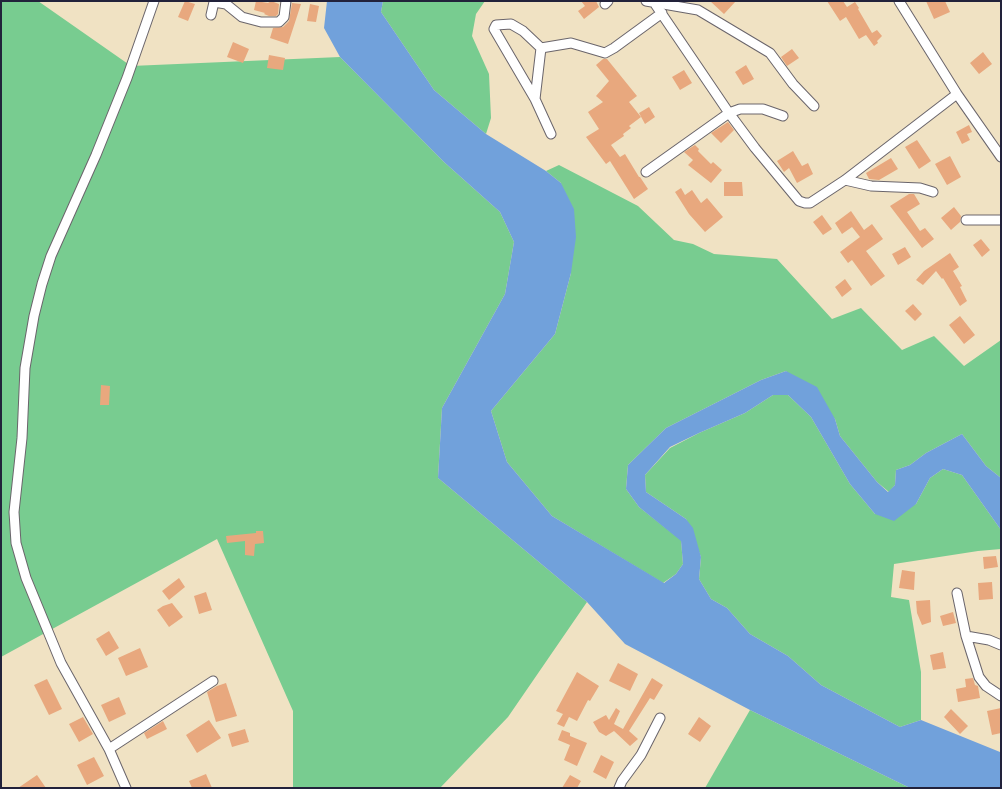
<!DOCTYPE html>
<html>
<head>
<meta charset="utf-8">
<style>
	body { margin:0 }
	#map { position:relative; width:1002px; height:789px; overflow:hidden; background:#f0e2c3; font-family:"IM FELL French Canon",serif }
	canvas { display:block }
	.frame { position:absolute; inset:0; border:2px solid #22223b; pointer-events:none }
</style>
</head>
<body>
<div id="map">
<canvas width="1002" height="789"></canvas>
<div class="frame"></div>
</div>
<script>
const ctx = document.querySelector('canvas').getContext('2d');
ctx.lineJoin = 'round';
function fill(path, color) { ctx.fillStyle = color; ctx.fill(path, 'evenodd'); }
const poly = rows => new Path2D(rows.map(r => 'M' + r).join(''));
function trace(path, color, width, dash) { ctx.strokeStyle = color; ctx.lineWidth = width; ctx.lineCap = dash ? 'butt' : 'round'; ctx.setLineDash(dash || []); ctx.stroke(path); }
fill(poly([
	[1,1,38,1,131,66,340,57,444,162,500,212,514,242,505,294,442,408,438,478,587,602,508,717,440,788,293,788,293,711,217,539,1,657],
	[383,1,485,1,476,14,472,36,489,74,491,118,486,134,434,90,381,12],
	[559,165,638,206,674,240,693,244,714,254,777,259,832,319,861,308,902,350,934,336,964,366,1001,340,1001,478,986,466,962,434,926,453,910,465,896,470,895,485,889,492,877,482,840,436,835,419,786,371,761,380,666,428,628,465,626,489,639,507,681,540,683,564,676,574,663,583,552,516,507,462,491,411,555,334,571,273,561,183,546,171],
	[773,395,788,395,811,417,850,484,875,514,916,504,930,478,943,469,962,475,1001,530,1001,549,978,551,894,564,891,597,909,600,921,672,921,720,900,727,821,685,788,656,750,634,727,608,711,599,699,579,701,557,686,519,646,492,645,475,670,448,699,433,745,413],
	[750,710,910,788,705,788]
]), '#78cc90');
fill(poly([
	[327,1,383,1,381,12,434,90,486,134,546,171,561,183,574,209,576,237,571,273,555,334,491,411,507,462,552,516,664,583,676,574,683,564,681,541,639,507,626,489,628,465,666,428,761,380,786,371,817,387,835,419,840,436,877,482,888,492,895,485,896,470,910,465,926,453,962,434,986,466,1001,478,1001,530,962,475,943,469,930,478,916,504,894,521,875,514,850,484,811,417,788,395,773,395,745,413,699,433,670,447,645,475,646,492,686,519,693,528,701,557,699,579,711,599,727,608,750,634,788,656,821,685,900,727,921,720,1000,752,1001,788,910,788,750,710,625,644,587,602,438,478,442,408,505,294,514,242,500,212,444,162,340,57,324,28]
]), '#71a1db');
fill(poly([
	[185,1,195,4,188,21,178,17],
	[256,1,268,3,271,1,279,4,278,14,276,16,269,16,264,14,265,13,254,10],
	[581,1,596,1,599,7,584,19,578,11,585,6],
	[710,1,736,1,724,14],
	[827,1,843,1,847,7,855,2,859,8,858,9,872,33,877,30,882,36,877,41,878,43,874,46,866,35,859,39,846,17,840,21],
	[926,1,945,1,950,12,934,19],
	[292,3,301,4,288,44,270,38,273,28,283,27,289,21],
	[310,4,319,6,316,22,307,21],
	[233,42,249,49,243,63,227,57],
	[792,49,799,58,787,66,781,57],
	[983,52,992,64,979,74,970,63],
	[269,55,285,58,283,70,267,68],
	[603,59,607,59,637,96,629,102,641,117,629,126,631,128,623,134,624,136,611,145,620,157,625,154,639,177,640,177,648,189,634,199,610,161,606,164,586,137,599,129,588,112,603,102,596,96,609,81,596,65],
	[746,65,754,79,743,85,735,72],
	[684,70,692,83,680,90,672,77],
	[649,107,655,117,645,124,639,113],
	[728,122,734,130,721,143,711,133],
	[969,125,972,132,967,134,970,140,962,144,956,132],
	[917,140,931,161,919,169,905,147],
	[695,145,699,149,698,151,711,164,713,162,722,170,711,183,688,165,693,160,684,152],
	[793,151,802,166,808,163,813,174,797,183,789,168,784,172,777,161],
	[950,156,961,177,947,185,935,164],
	[891,158,898,169,879,180,869,179,866,173],
	[724,182,742,182,743,196,724,196],
	[681,188,685,195,692,190,701,203,707,198,723,217,705,232,689,214,675,192],
	[909,194,914,194,920,204,907,212,920,231,925,228,934,239,922,248,890,206],
	[954,207,961,216,960,222,951,230,941,218],
	[851,211,864,230,872,224,883,239,866,251,885,276,871,286,852,260,848,263,840,252,860,237,852,227,842,234,835,223],
	[822,215,832,229,823,235,813,222],
	[981,239,990,250,982,257,973,245],
	[905,247,911,257,898,265,892,254],
	[950,253,959,267,953,271,962,286,960,287,967,301,960,306,943,278,942,279,936,271,923,285,916,280,924,271],
	[845,279,852,289,842,297,835,287],
	[913,304,922,314,915,321,905,311],
	[960,316,975,335,964,344,949,325],
	[101,385,110,386,109,405,100,405],
	[256,531,263,531,264,543,255,544,254,556,245,555,245,541,227,543,226,536,256,533],
	[996,556,998,567,984,569,983,557],
	[902,570,915,572,914,590,899,588],
	[179,578,185,587,169,600,162,591],
	[992,582,993,599,979,600,978,583],
	[206,592,212,610,199,614,194,596],
	[930,600,931,622,922,625,917,613,916,601],
	[172,603,183,617,169,627,157,610,163,606],
	[953,612,956,623,943,626,940,616],
	[109,631,119,648,106,656,96,639],
	[140,648,148,667,126,676,118,658],
	[943,652,946,668,933,670,930,655],
	[618,663,638,674,630,691,609,681],
	[577,672,599,686,590,701,588,700,577,721,569,717,564,727,557,724,563,714,556,711],
	[652,678,663,685,654,700,650,698,629,731,638,739,630,746,614,731,606,736,599,732,593,722,606,715,609,720,616,708,620,711,614,724,623,729],
	[973,678,975,685,978,686,980,698,958,702,956,689,966,687,965,679],
	[47,679,62,709,49,715,34,685],
	[226,683,237,716,216,722,207,692,217,686],
	[119,697,126,714,109,722,101,705],
	[1001,708,1001,733,992,735,987,711],
	[951,709,968,726,960,734,944,717],
	[83,717,93,734,79,742,69,724],
	[699,717,711,726,700,742,688,734],
	[209,720,221,738,197,753,186,735],
	[163,721,167,729,147,739,144,733],
	[245,729,249,742,232,747,228,734],
	[562,730,570,733,570,736,587,743,577,766,564,760,570,745,558,740],
	[601,755,614,762,606,779,593,772],
	[94,757,104,776,87,785,77,765],
	[206,774,212,788,192,788,189,781],
	[37,775,46,788,18,788],
	[570,775,581,781,577,788,562,788]
]), '#e8a87e');
const minor = poly([
	[646,1,698,10,770,53,793,84,814,106],
	[653,1,729,113,755,148,799,201,805,203,810,203,845,180,957,94],
	[899,1,957,94,1001,157],
	[605,4,608,1],
	[211,15,214,2,226,4,242,17,261,22,279,22,284,17,286,1],
	[535,99,541,48],
	[551,134,535,99,494,29,496,25,511,24,523,31,541,48,571,43,605,53,614,48,662,13],
	[646,172,729,113,740,109,763,109,783,116],
	[845,180,871,186,920,188,933,192],
	[966,220,1001,220],
	[957,593,966,636,979,677,986,686,1001,696],
	[966,636,989,640,1001,645],
	[109,749,213,681],
	[126,788,109,749,61,663,26,578,16,543,14,512,22,438,25,368,34,316,42,284,51,256,96,155,127,78,154,1],
	[619,788,622,781,641,755,660,718]
]);
trace(minor, '#6a656b', 11);
trace(minor, '#fff', 9);
</script>
</body>
</html>
